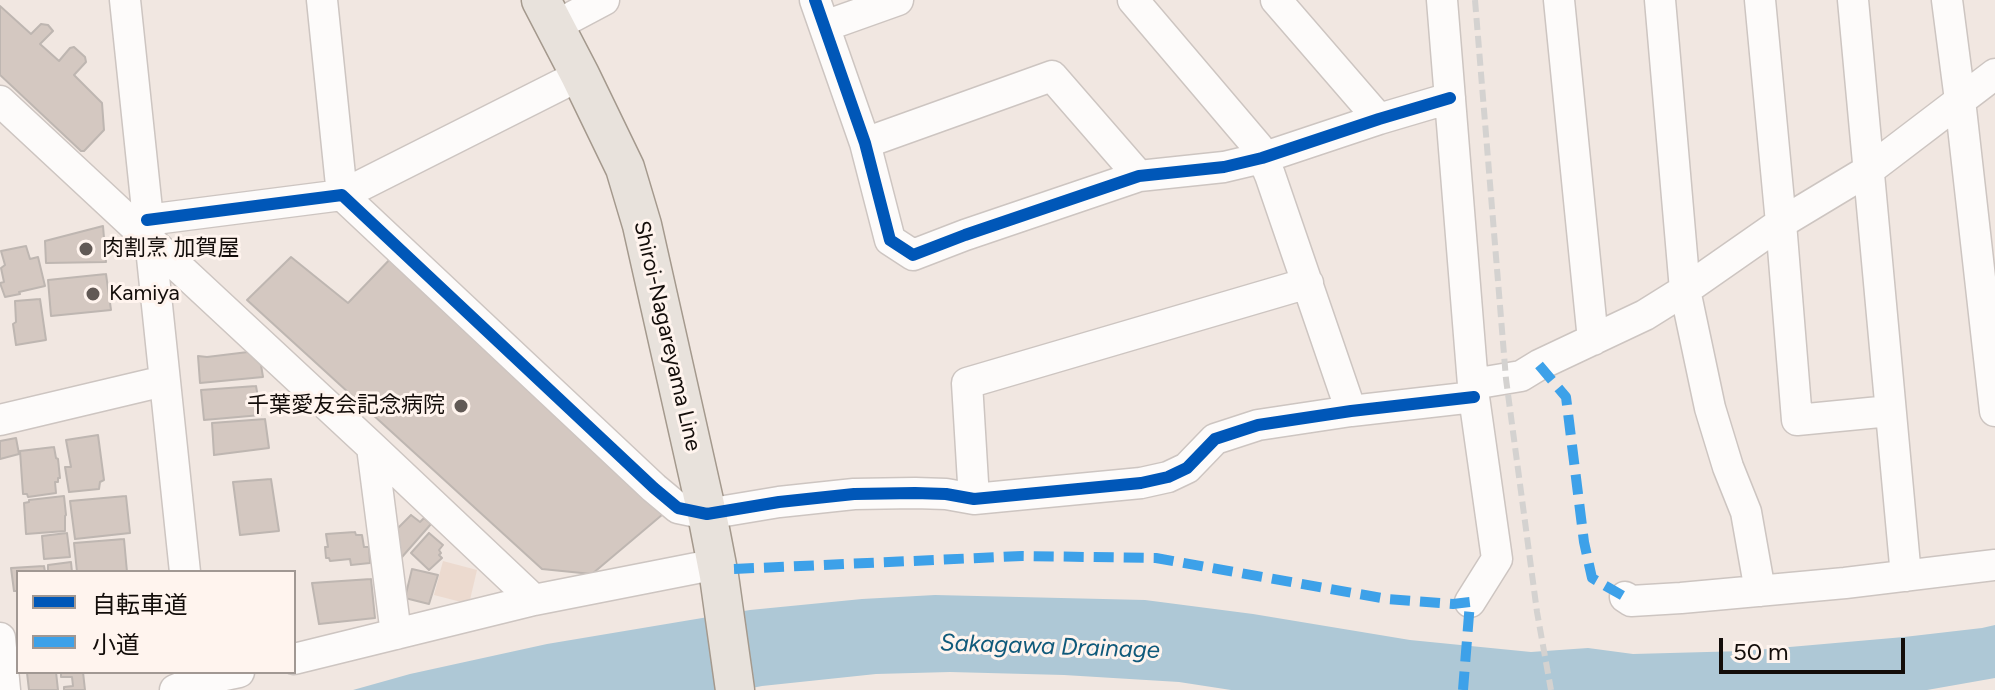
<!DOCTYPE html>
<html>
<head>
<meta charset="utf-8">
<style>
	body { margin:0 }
	#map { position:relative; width:1995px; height:690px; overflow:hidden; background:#f1e7e1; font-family:Figtree,"Noto Sans JP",sans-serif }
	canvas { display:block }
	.legend { position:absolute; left:16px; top:570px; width:280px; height:104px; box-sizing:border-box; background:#fff4ee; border:2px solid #a19893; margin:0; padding:10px 14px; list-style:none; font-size:24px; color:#130d0a }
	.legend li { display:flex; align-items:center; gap:16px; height:40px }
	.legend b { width:40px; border:2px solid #a19893 }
	.scale { position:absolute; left:1719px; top:638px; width:186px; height:36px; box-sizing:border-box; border:4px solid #130d0a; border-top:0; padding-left:10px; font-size:24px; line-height:28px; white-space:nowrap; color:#130d0a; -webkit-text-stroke:6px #fff4ee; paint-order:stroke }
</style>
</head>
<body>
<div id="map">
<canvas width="1995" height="690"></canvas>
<ul class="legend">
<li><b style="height:10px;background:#0057b8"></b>自転車道</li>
<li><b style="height:10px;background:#3da1e9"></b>小道</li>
</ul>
<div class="scale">50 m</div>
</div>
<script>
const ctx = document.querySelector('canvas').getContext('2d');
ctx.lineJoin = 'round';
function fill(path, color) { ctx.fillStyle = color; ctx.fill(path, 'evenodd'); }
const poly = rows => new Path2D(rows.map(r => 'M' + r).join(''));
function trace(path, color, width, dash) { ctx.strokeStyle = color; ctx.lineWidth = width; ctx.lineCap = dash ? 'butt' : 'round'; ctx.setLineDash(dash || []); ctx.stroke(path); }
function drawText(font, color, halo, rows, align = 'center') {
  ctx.font = font + ' Figtree,"Noto Sans JP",sans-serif'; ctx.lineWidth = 6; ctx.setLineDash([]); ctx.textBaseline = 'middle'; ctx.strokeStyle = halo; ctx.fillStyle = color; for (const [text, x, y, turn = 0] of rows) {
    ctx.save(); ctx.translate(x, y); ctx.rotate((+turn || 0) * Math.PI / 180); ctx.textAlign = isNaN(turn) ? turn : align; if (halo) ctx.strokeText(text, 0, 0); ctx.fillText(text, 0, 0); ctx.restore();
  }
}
fill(poly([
	[443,561,477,570,469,604,434,595]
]), '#ecdacf');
fill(poly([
	[935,595,1145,600,1253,614,1410,640,1531,652,1588,648,1633,654,1744,651,1904,637,1982,628,1995,625,1995,678,1927,690,1231,690,1179,682,1064,675,950,672,876,674,762,686,742,690,353,690,410,674,547,644,750,610,862,599]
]), '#aec8d6');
const building = poly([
	[0,6,31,34,41,24,48,25,53,31,40,44,59,61,70,48,74,47,85,57,86,62,74,75,102,103,104,130,84,151,81,151,0,75,0,6],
	[103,226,106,262,46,263,45,241,103,226],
	[26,246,30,259,38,257,45,286,19,292,20,294,5,297,0,283,4,282,1,268,5,265,1,251,26,246],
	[394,255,669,509,592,574,542,569,247,300,291,257,348,303,394,255],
	[106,274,111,310,51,316,48,280,106,274],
	[40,299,46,340,16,345,13,324,16,322,15,301,40,299],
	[248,352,261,365,263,377,200,383,198,356,207,357,248,352],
	[256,386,261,415,204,420,201,390,256,386],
	[265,419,269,448,214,455,212,423,265,419],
	[98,435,104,480,100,482,99,489,69,492,65,467,71,467,66,440,98,435],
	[16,438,19,454,0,459,0,441,16,438],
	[54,447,56,458,58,459,60,478,58,478,58,482,55,482,56,493,28,497,27,494,23,494,20,451,54,447],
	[271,479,279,531,240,535,233,482,271,479],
	[64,496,66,515,65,516,65,531,26,534,24,503,29,502,29,500,64,496],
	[126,496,130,533,75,539,70,501,126,496],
	[411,515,420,522,424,518,431,524,402,557,395,550,394,532,411,515],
	[355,532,356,535,362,535,364,547,369,547,370,563,351,565,350,559,330,561,329,558,326,558,325,547,328,547,326,534,355,532],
	[67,533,70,557,44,559,42,536,67,533],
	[429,533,443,545,439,550,441,553,439,555,442,558,429,570,411,553,429,533],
	[124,539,127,572,77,572,74,543,124,539],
	[71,562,72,572,48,572,48,565,71,562],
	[44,566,45,572,18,572,18,591,14,591,11,568,44,566],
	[412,569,438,575,429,604,405,598,412,569],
	[371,579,375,618,319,624,312,583,371,579],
	[24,672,56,672,58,690,29,690,27,673,24,672],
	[61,672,83,672,85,690,64,690,64,687,73,686,72,677,61,677,61,672]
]);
fill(building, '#d4c8c1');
trace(building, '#beb6b1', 2);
const minor = poly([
	[125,0,185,572],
	[322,0,342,195,580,75],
	[815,0,865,143,890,240,913,255,965,235,1139,176,1224,167,1262,158,1379,119,1450,98],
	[1133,0,1258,147,1270,175,1351,411],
	[1276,0,1379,119],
	[1442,0,1474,397,1497,559,1470,602],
	[1559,0,1593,340],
	[1660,0,1685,290,1710,408,1728,467,1746,512,1760,591],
	[1760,0,1781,223,1797,420,1890,411],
	[1853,0,1906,576],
	[1947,0,1960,100,1995,411],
	[555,26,604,0],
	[825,26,898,0],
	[0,101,372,447,534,600],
	[865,143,1052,76,1139,176],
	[147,220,342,195,654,488,678,508,707,514,779,502,854,494,915,493,946,494,974,499,1141,483,1168,477,1187,468,1215,439,1258,425,1351,411,1474,397],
	[1473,384,1521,376,1539,365,1645,315,1685,290,1781,223,1869,170,1995,74],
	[0,420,164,381],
	[372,447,396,634],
	[974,499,967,383,1308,283],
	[1625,597,1631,601,1681,598,1845,583,1995,565],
	[0,638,5,690],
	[294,659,534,600,717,564],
	[175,690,197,681,239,672]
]);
const major = poly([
	[541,0,580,75,625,168,642,225,707,514,719,576,735,690]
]);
trace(minor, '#cdc5c1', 33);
trace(major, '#a4998d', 41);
trace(minor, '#fdfbfa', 30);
trace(major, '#e8e2dc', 38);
trace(poly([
	[1475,0,1506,379,1537,612,1551,690]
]), '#d4d2d0', 6, [12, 6]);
trace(poly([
	[1539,365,1566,397,1584,542,1592,578,1625,597],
	[734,569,1022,556,1156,558,1387,599,1453,604,1470,602,1463,690]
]), '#3da1e9', 10, [20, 10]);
trace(poly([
	[815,0,865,143,890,240,913,255,965,235,1139,176,1224,167,1262,158,1379,119,1450,98],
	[147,220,342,195,654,488,678,508,707,514,779,502,854,494,915,493,946,494,974,499,1141,483,1168,477,1187,468,1215,439,1258,425,1351,411,1474,397]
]), '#0057b8', 12);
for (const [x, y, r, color] of [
	[86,249,8,"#615955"],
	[93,294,8,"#615955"],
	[461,406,8,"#615955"]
]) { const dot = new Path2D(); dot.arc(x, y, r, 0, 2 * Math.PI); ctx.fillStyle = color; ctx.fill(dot); trace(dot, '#fff4ee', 3); }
drawText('22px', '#130d0a', '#fff4ee', [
	["肉割烹 加賀屋",102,249],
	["Kamiya",109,294],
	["千葉愛友会記念病院",445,406,"right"]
], 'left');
drawText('22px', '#130d0a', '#fff4ee', [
	["Shiroi-Nagareyama Line",667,336,77]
]);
drawText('italic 24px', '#105a7b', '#fff4ee', [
	["Sakagawa Drainage",1050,647,2]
]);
</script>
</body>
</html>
